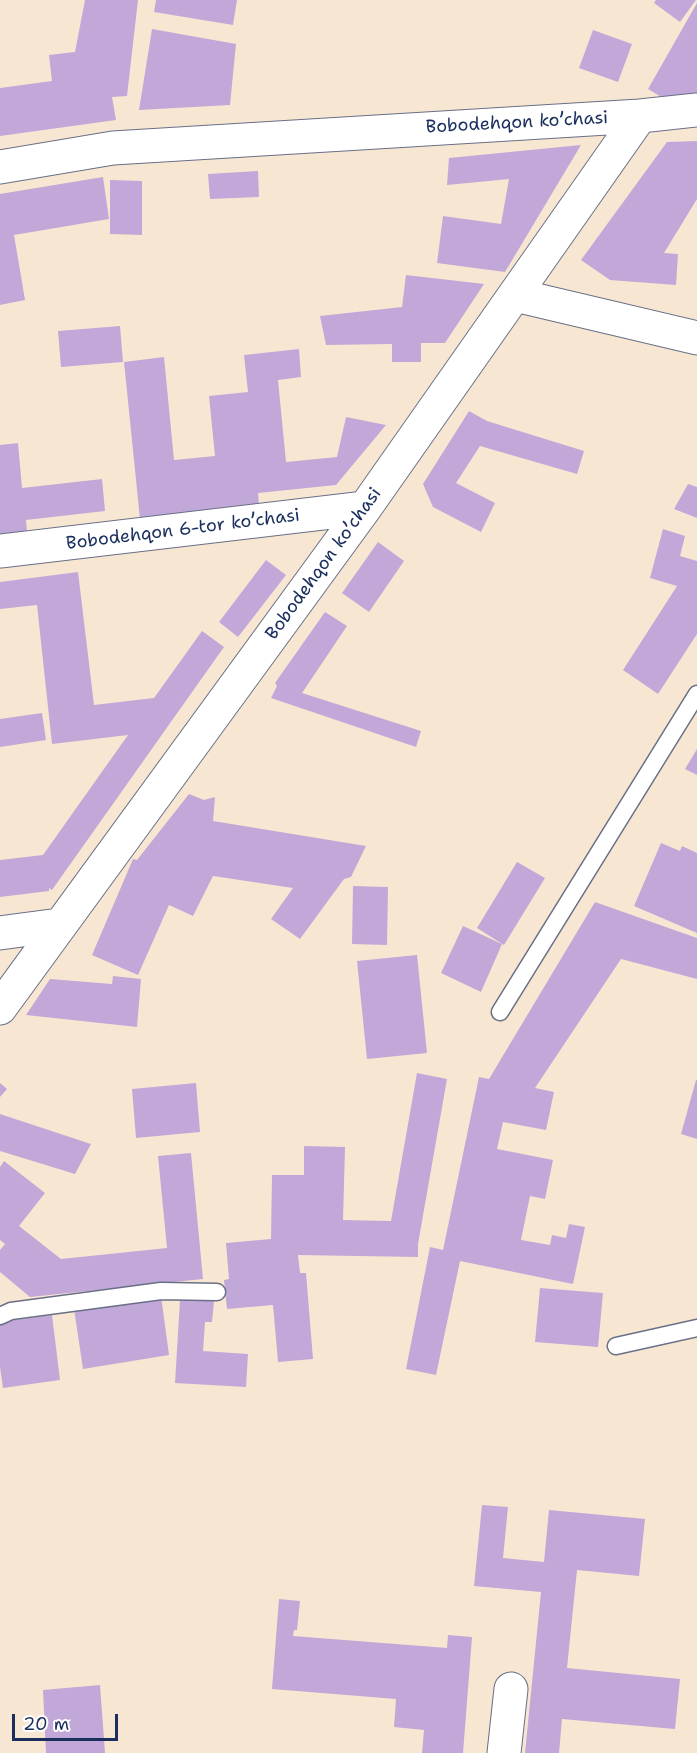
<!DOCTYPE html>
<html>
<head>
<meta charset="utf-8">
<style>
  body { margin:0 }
  #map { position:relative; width:697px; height:1753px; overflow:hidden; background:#f7e7d2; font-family:"Shantell Sans",sans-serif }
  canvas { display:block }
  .scale { position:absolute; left:12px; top:1714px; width:106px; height:27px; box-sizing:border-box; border:3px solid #1b2f5e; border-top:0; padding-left:8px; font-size:18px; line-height:21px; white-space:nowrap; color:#1b2f5e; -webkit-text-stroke:4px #fff; paint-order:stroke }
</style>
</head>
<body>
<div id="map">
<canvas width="697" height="1753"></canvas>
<div class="scale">20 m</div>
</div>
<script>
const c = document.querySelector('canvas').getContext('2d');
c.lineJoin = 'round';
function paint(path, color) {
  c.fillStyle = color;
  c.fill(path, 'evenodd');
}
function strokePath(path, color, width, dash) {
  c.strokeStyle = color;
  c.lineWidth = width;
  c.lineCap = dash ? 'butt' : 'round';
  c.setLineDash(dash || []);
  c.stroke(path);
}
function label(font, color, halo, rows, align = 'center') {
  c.font = font + ' "Shantell Sans",sans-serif';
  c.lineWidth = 6;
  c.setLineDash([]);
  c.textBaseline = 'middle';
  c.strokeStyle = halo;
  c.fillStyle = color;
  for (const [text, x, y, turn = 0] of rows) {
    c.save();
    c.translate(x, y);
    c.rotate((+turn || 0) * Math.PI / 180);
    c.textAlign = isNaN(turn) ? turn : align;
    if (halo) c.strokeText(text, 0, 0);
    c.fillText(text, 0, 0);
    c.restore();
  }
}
const building = new Path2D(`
  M 85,0 L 138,0 L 127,96 L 112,97 L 116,120 L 0,136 L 0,88 L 52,81 L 49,55 L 75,52 Z
  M 156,0 L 237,0 L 233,25 L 154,12 Z
  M 656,0 L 696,0 L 680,22 L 654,3 Z
  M 697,3 L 697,95 L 663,98 L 648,89 Z
  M 152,29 L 236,44 L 230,105 L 139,110 Z
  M 593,30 L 632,44 L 618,82 L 579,68 Z
  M 697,141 L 697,199 L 664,253 L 678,254 L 676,285 L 610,280 L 581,260 L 667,142 Z
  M 581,145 L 505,272 L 437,263 L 443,216 L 501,224 L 509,179 L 447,185 L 449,158 Z
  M 258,171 L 259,197 L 210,199 L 208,174 Z
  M 103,177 L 109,219 L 14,235 L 25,300 L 0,305 L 0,194 Z
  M 110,180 L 142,181 L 142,235 L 110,234 Z
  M 406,275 L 484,284 L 445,343 L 421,343 L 421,362 L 392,362 L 392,344 L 326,345 L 320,316 L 402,307 Z
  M 120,326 L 123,362 L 61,367 L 58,331 Z
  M 299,349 L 301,377 L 278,380 L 286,462 L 337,457 L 346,417 L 386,425 L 336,485 L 258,493 L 259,506 L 140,519 L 124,362 L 164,357 L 174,460 L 215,456 L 209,396 L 248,392 L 244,355 Z
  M 469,411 L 487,421 L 584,451 L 577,474 L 480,446 L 456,483 L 495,503 L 481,532 L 433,507 L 423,484 Z
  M 18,443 L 22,488 L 102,479 L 105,511 L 26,520 L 27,531 L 0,534 L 0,445 Z
  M 688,484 L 697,487 L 697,518 L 674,509 Z
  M 663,529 L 685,536 L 680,556 L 697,561 L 697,634 L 658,694 L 623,670 L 677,586 L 650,578 Z
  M 378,542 L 404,561 L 369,612 L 342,593 Z
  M 266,560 L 286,575 L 238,637 L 219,622 Z
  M 78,572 L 94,705 L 154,698 L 202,631 L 224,647 L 52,890 L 49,888 L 49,891 L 0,897 L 0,860 L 43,855 L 128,735 L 52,744 L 37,605 L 0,609 L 0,582 Z
  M 325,612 L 347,626 L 302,693 L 421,731 L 416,747 L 271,698 L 277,686 L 275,683 Z
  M 42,713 L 46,740 L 0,747 L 0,719 Z
  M 697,749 L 697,775 L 685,769 Z
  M 189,794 L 204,800 L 215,797 L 213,821 L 366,846 L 351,877 L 344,879 L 300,939 L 271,919 L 293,888 L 213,876 L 193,916 L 169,905 L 138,975 L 92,955 L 133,859 L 137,860 Z
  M 661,843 L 680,851 L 682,846 L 697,853 L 697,933 L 634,906 Z
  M 517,862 L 545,878 L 504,945 L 477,928 Z
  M 353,886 L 388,887 L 387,945 L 352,944 Z
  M 595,902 L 697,938 L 697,979 L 621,959 L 535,1088 L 554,1092 L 546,1130 L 503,1122 L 497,1149 L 553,1160 L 545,1199 L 530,1196 L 521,1240 L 550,1245 L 552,1235 L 566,1238 L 569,1224 L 585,1227 L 573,1284 L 460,1261 L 436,1375 L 406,1369 L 430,1247 L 443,1250 L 479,1077 L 489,1079 Z
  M 463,926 L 502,944 L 481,992 L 441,973 Z
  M 417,955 L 427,1053 L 367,1059 L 357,961 Z
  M 113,976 L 141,979 L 137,1027 L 26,1015 L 50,979 L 112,984 Z
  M 417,1073 L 447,1079 L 418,1244 L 418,1257 L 298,1255 L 300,1273 L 306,1273 L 313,1359 L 278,1362 L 273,1305 L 227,1309 L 224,1280 L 229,1279 L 226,1243 L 271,1239 L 272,1175 L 304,1175 L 304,1146 L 345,1147 L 343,1220 L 391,1221 Z
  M 696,1080 L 697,1080 L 697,1139 L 681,1134 Z
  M 0,1083 L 7,1089 L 0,1097 Z
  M 196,1083 L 200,1132 L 136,1138 L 132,1089 Z
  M 0,1114 L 91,1144 L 75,1174 L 0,1151 Z
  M 191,1153 L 203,1279 L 30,1297 L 0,1272 L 0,1250 L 5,1244 L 0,1240 L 0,1167 L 4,1161 L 45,1193 L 19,1226 L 61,1259 L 167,1248 L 158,1156 Z
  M 540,1288 L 603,1293 L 598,1347 L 535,1342 Z
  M 161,1296 L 169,1355 L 83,1369 L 74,1309 Z
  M 180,1300 L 214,1301 L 212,1322 L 205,1322 L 203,1351 L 248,1354 L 246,1387 L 175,1383 Z
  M 52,1315 L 60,1380 L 3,1388 L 0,1367 L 0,1322 Z
  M 482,1505 L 508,1507 L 503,1558 L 544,1562 L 549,1510 L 645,1519 L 639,1576 L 577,1570 L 567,1668 L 680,1679 L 675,1729 L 562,1719 L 559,1753 L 525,1753 L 541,1592 L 474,1586 Z
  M 279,1599 L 300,1601 L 297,1630 L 294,1630 L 293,1636 L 447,1648 L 448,1635 L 472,1637 L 463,1753 L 422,1753 L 424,1730 L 394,1727 L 396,1699 L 272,1689 Z
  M 100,1685 L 105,1753 L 46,1753 L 43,1690 Z`);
const service = new Path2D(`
  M 500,1012 L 697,694
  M 0,1316 L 11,1311 L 161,1291 L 217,1292
  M 616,1346 L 697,1328`);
const minor = new Path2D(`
  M 0,167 L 113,148 L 640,116 L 697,110
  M 515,295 L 697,338
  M 0,551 L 365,508
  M 0,933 L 59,925
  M 0,1008 L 365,508 L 640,116
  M 504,1753 L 511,1689`);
const streetNames = [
  ["Bobodehqon koʼchasi",517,123,-3],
  ["Bobodehqon 6-tor koʼchasi",183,530,-7],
  ["Bobodehqon koʼchasi",324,564,-54]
];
paint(building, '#c2a8d8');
strokePath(service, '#686f87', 19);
strokePath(minor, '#686f87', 35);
strokePath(service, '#fff', 16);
strokePath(minor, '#fff', 33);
label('18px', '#1b2f5e', '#fff', streetNames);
</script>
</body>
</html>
